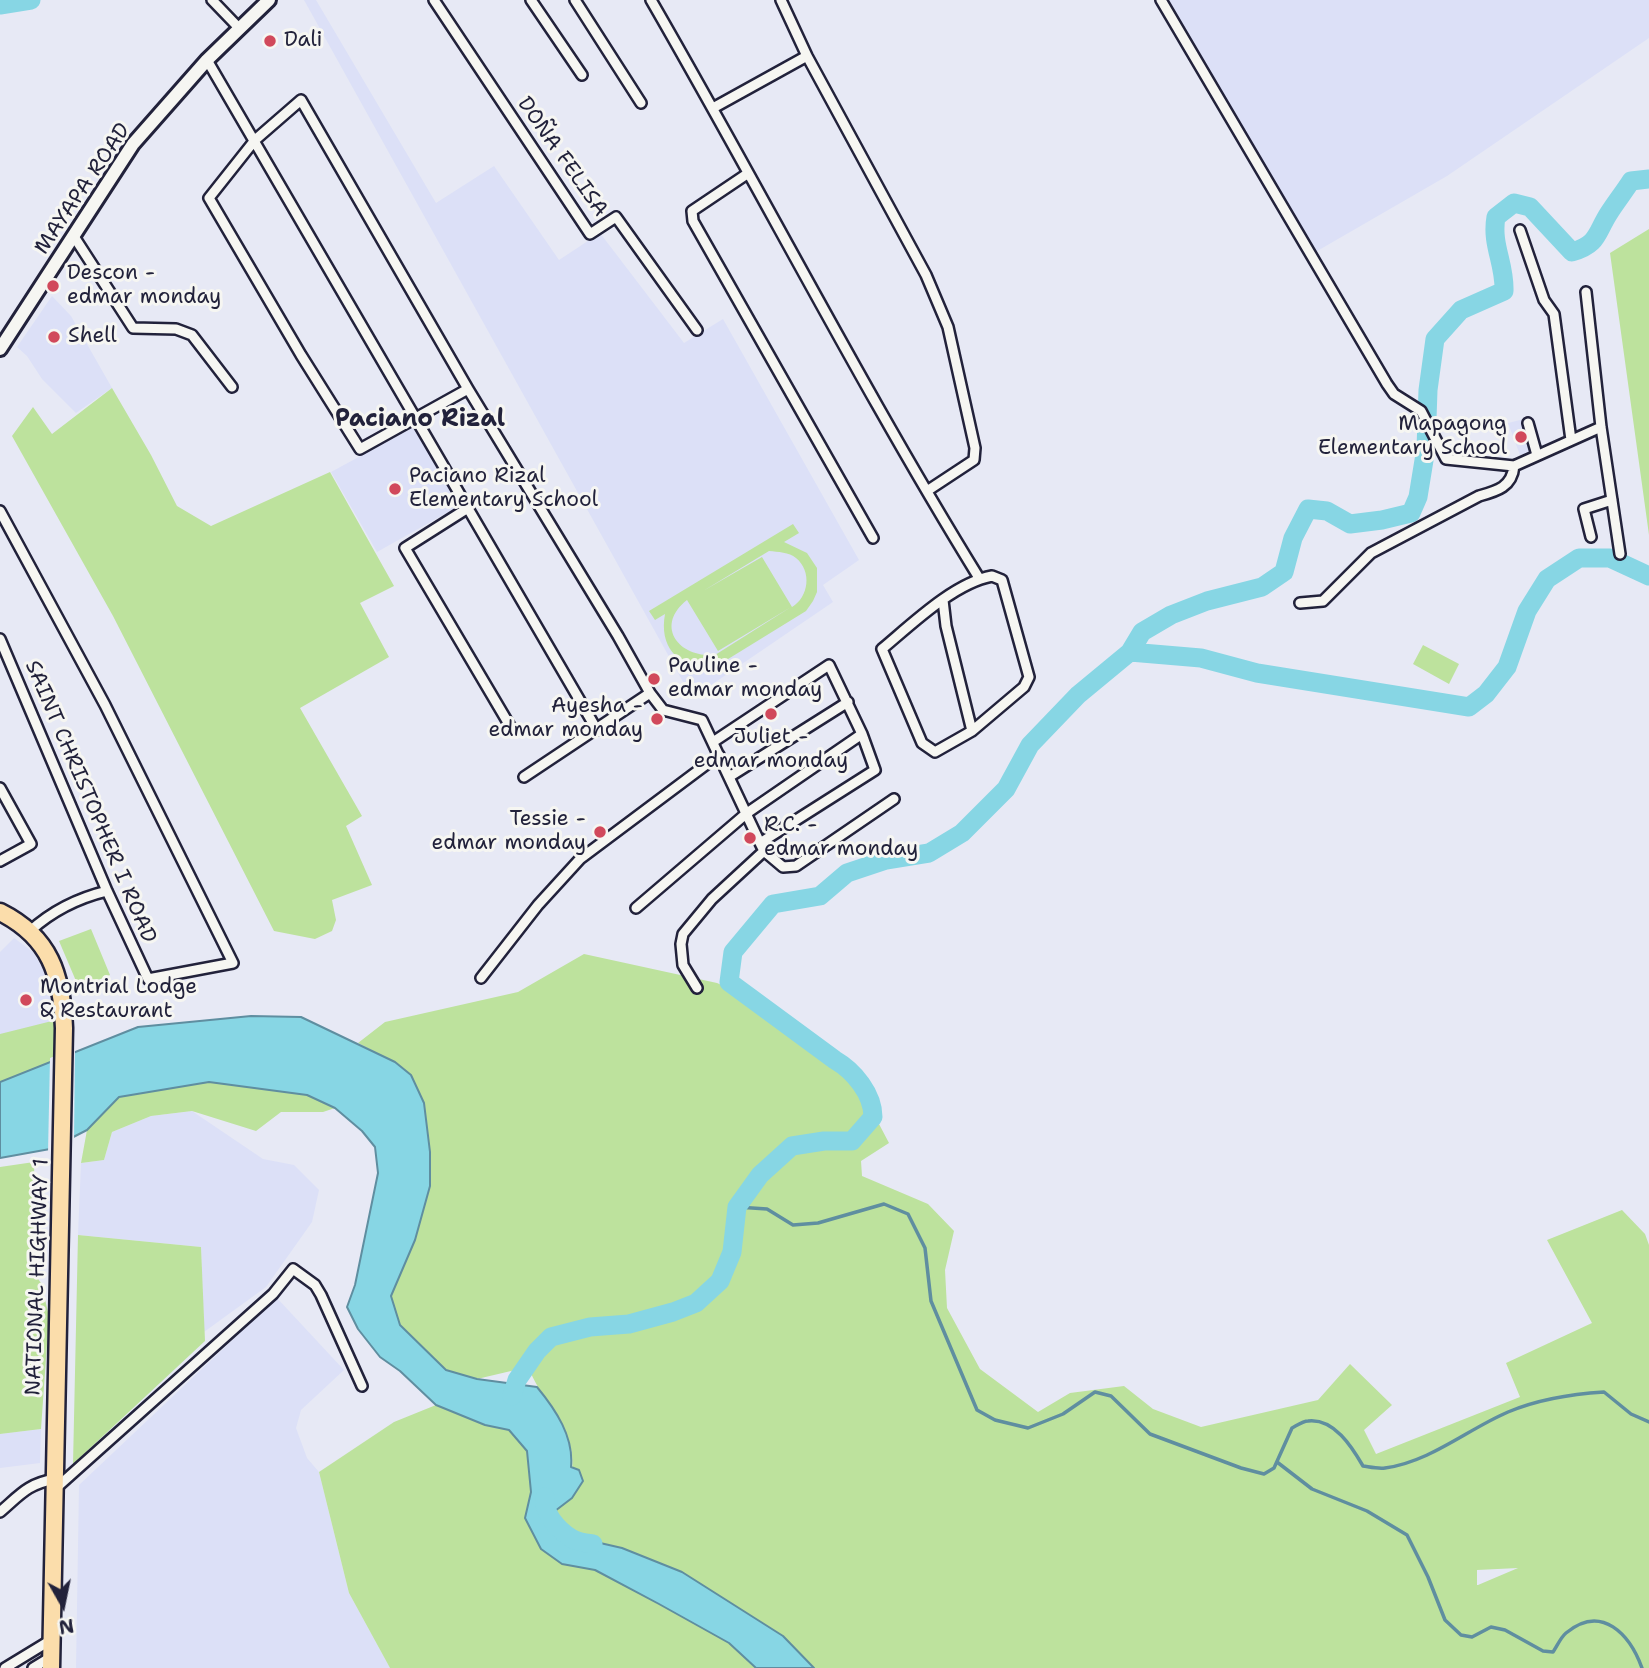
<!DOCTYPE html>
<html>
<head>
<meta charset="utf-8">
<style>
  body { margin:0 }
  #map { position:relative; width:1649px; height:1668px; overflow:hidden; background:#e7e9f5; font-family:"Shantell Sans",sans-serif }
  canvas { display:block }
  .north { position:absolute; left:28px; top:1570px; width:70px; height:70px; -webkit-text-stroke:5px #f6f6f2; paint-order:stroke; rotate:171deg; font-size:19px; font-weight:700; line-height:28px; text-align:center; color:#22223b }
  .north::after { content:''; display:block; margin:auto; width:24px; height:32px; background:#22223b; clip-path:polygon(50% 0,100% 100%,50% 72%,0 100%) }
</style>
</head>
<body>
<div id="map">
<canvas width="1649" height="1668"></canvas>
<div class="north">N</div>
</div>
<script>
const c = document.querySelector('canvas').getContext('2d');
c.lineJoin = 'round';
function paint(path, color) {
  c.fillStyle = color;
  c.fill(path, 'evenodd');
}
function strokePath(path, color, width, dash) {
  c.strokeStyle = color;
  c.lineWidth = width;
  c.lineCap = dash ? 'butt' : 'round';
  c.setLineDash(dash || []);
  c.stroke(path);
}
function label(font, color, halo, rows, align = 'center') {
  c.font = font + ' "Shantell Sans",sans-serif';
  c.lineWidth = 6;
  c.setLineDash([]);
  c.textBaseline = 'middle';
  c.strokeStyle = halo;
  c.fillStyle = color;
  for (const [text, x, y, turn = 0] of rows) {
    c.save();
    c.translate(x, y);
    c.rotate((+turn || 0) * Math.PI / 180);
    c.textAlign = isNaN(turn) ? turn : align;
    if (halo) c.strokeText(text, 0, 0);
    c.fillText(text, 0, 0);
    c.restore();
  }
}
const built = new Path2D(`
  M 304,0 L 316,0 L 436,203 L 494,166 L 559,260 L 600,233 L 684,343 L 723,319 L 859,560 L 823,585 L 833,602 L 692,698 Z
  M 1157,0 L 1649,0 L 1649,38 L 1447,176 L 1312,254 Z
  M 52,296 L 71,316 L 112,388 L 76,413 L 42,379 L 27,356 L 17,347 Z
  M 1524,419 L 1534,452 L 1520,455 L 1508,423 Z
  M 414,427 L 459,506 L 377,552 L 331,472 Z
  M 14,938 L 33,952 L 49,979 L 57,1027 L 0,1051 L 0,952 Z
  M 192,1111 L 263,1159 L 294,1165 L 319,1190 L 312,1222 L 266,1287 L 204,1332 L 201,1247 L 78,1235 L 81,1163 L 104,1160 L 112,1132 L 151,1116 Z
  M 277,1298 L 344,1370 L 301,1410 L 296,1428 L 307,1458 L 319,1472 L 349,1593 L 390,1668 L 76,1668 L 79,1485 Z
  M 41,1429 L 40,1463 L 0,1468 L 0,1434 Z`);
const green = new Path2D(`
  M 1649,229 L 1649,535 L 1610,253 Z
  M 112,388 L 151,455 L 177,506 L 211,526 L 330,472 L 394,586 L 360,603 L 389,657 L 300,708 L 362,816 L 346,826 L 372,885 L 332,900 L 336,920 L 332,931 L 315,939 L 274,931 L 113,616 L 12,436 L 33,407 L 52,434 Z
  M 793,524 L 799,533 L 784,542 L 807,553 L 817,568 L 817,592 L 813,601 L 806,611 L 720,664 C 684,672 658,652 665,614 L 655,620 L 649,611 ZM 769,551 C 778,552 789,552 796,558 C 812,571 809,597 792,607 L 762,557 L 703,591 ZM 687,600 L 718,651 L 791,607 L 715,655 C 679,658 654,626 687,600 Z
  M 1423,645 L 1459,664 L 1449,684 L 1413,664 Z
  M 91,929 L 110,975 L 79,988 L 59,941 Z
  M 584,954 L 717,983 L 755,1000 L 850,1069 L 889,1143 L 861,1161 L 862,1176 L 928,1204 L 954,1231 L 945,1270 L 947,1308 L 980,1369 L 1038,1412 L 1070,1393 L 1124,1386 L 1153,1409 L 1201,1427 L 1318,1400 L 1350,1364 L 1392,1405 L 1364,1430 L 1376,1454 L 1520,1397 L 1506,1363 L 1592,1323 L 1547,1240 L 1622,1210 L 1645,1234 L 1649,1245 L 1649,1668 L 814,1668 L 783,1636 L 682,1572 L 622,1548 L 561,1534 L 552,1524 L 555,1511 L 572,1498 C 571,1486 574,1459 571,1449 C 562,1419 540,1396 528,1367 L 477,1379 L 446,1370 L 400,1325 L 391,1296 L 415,1240 L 430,1152 L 424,1103 L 411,1075 L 395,1062 L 358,1043 L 385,1022 L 518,992 ZM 1518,1568 L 1478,1585 L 1477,1585 L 1477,1570 Z
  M 56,1020 L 55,1060 L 0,1082 L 0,1034 Z
  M 209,1082 L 307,1095 L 335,1108 L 323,1112 L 281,1112 L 256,1131 L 192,1111 L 151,1116 L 112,1132 L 104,1160 L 81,1163 L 87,1130 L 119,1097 Z
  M 34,1162 L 35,1208 L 31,1269 L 41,1283 L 49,1316 L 41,1429 L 0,1434 L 0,1167 Z
  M 78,1235 L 201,1247 L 205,1341 L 73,1464 Z
  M 436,1405 L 485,1425 L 509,1430 L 527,1451 L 531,1492 L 525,1518 L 562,1564 L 595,1570 L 659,1604 L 729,1643 L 756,1668 L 390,1668 L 349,1593 L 319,1472 L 394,1422 Z`);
const water = new Path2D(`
  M 251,1016 L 301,1017 L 395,1062 L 411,1075 L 424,1103 L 430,1152 L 430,1186 L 415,1240 L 391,1296 L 400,1325 L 446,1370 L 477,1379 L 537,1387 C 556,1410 574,1437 571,1467 L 579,1470 L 583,1481 L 572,1498 L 555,1511 L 552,1524 L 561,1534 L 622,1548 L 682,1572 L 783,1636 L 814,1668 L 756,1668 L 729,1643 L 659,1604 L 595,1570 L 562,1564 L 541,1549 L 525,1518 L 531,1492 L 527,1451 L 509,1430 L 485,1425 L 436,1405 L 400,1371 L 380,1357 L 358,1329 L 347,1307 L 355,1285 L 378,1173 L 375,1147 L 362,1131 L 335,1108 L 307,1095 L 209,1082 L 119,1097 L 87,1130 L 50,1149 L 0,1158 L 0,1082 L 138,1027 Z`);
const pier = new Path2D(`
  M 75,1048 L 74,1140 L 48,1153 L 50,1058 Z`);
const stream = new Path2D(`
  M 737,1207 L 767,1209 L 793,1225 L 818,1223 L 884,1204 L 908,1214 L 925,1248 L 931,1301 L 977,1410 L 995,1420 L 1028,1428 L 1063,1414 L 1095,1392 L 1111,1396 L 1150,1434 L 1241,1468 L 1264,1474 L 1274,1468 L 1292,1428 C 1296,1426 1303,1421 1308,1421 C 1334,1418 1352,1447 1363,1466 C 1370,1467 1378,1469 1385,1468 C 1430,1462 1468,1429 1508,1412 C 1539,1399 1571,1394 1604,1392 L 1631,1414 L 1649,1422
  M 1277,1462 L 1312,1489 L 1367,1511 L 1407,1535 L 1428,1577 L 1445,1620 L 1461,1635 L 1472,1637 L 1491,1627 L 1505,1630 L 1543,1651 L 1553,1652 C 1557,1646 1561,1637 1566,1633 C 1602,1603 1630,1635 1642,1668`);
const river = new Path2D(`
  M 0,5 L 31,0
  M 1130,652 L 1201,658 L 1257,673 L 1469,707 L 1486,694 L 1507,667 L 1527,611 L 1547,579 L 1579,558 L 1610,558 L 1649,576
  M 512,1396 L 517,1380 L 537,1351 L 551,1337 L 590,1327 L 629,1324 L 673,1312 L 696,1303 L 720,1281 L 732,1252 L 737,1207 L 760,1175 L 792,1146 L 824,1141 L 852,1141 L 873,1117 C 873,1094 854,1071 835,1060 L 729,982 L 733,952 L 773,904 L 820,896 L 847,873 L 886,860 L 929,853 L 962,833 L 1006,789 L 1030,745 L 1078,695 L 1130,652 L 1142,632 L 1171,615 L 1207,601 L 1262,587 L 1284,572 L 1293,538 L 1308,509 L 1327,511 L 1350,524 L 1382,520 L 1411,513 L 1418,497 L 1426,448 L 1428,390 L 1435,339 L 1461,310 L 1504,291 C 1505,263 1491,245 1496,217 L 1514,203 L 1530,207 L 1572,252 C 1599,244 1596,233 1609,213 C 1616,202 1624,192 1631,181 L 1649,179
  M 545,1497 C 543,1513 557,1529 571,1538 C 577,1542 586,1543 593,1544`);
const minor = new Path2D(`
  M 212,0 L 239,28
  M 434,0 L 590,234 L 616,217 L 697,330
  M 531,0 L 582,75
  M 575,0 L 641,103
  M 651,0 C 762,192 863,390 979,578
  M 781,0 L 807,56 L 926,275 L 948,327 L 975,448 L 974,460 L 927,491
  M 1161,0 L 1387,384 L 1394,394 L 1421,411 L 1446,459 L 1514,466 L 1601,427
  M 207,60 L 597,730
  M 713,108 L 807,56
  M 747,174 L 692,211 L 693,221 L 873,538
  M 1520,230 L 1544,300 L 1554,314 L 1571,440
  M 73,235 L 133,328 L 176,329 L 192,335 L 232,387
  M 1586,292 L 1601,427 L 1620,554
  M 468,389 L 360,449 L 301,355 L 209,198 L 255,140 L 301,100 L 468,389 L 618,636 L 650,693 L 663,710 L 702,720 L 760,843 L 764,851 L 783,867 L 796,866 L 894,799
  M 1528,423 L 1537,455
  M 468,508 L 405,548 L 513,731
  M 0,511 L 105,705 L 233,963 L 148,979 L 107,891 L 0,639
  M 1591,537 L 1584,509 L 1612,500
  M 992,576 L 1002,580 L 1029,677 L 1024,687 L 972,731 L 935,752 L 922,743 L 882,649 C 912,624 954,583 992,576 Z
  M 943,600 L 946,626 L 972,731
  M 1300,603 L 1323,601 L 1371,553 L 1479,496 C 1497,491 1512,487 1514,466
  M 713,742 L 829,665 L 862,734 L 875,770 L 760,843
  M 524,777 L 650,693
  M 729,777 L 848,702
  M 0,788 L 31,844 L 0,861
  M 636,908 L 747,813 L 862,734
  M 30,931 C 52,911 78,898 107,891
  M 481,978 L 538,905 L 580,859 L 719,755
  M 697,988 L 683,965 L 681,944 L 683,934 L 712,899 L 764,851
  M 55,1489 L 273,1294 L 293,1269 L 315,1285 L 321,1295 L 362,1386
  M 0,1512 C 20,1495 27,1484 55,1479
  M 5,1668 L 51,1640
  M 33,1668 L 51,1657`);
const secondary = new Path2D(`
  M 0,349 L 133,144 L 207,60 L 269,0`);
const trunk = new Path2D(`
  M 0,912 C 50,937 62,975 64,1028 L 51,1668`);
const markers = [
  [270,41,7,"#d1495b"],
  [53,286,7,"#d1495b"],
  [54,337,7,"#d1495b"],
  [1521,437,7,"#d1495b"],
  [395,489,7,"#d1495b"],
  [654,679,7,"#d1495b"],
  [771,714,7,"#d1495b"],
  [657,719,7,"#d1495b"],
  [600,832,7,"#d1495b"],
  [750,838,7,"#d1495b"],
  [26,1000,7,"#d1495b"]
];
const poiNames = [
  ["Dali",284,41],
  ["Descon -",67,274],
  ["edmar monday",67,298],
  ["Shell",68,337],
  ["Mapagong",1507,425,"right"],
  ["Elementary School",1507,449,"right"],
  ["Paciano Rizal",409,477],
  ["Elementary School",409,501],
  ["Pauline -",668,667],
  ["edmar monday",668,691],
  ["Ayesha -",643,707,"right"],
  ["edmar monday",643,731,"right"],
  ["Juliet -",771,738,"center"],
  ["edmar monday",771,762,"center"],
  ["Tessie -",586,820,"right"],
  ["edmar monday",586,844,"right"],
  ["R.C. -",764,826],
  ["edmar monday",764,850],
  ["Montrial Lodge",40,988],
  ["& Restaurant",40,1012]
];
const streetNames = [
  ["DOÑA FELISA",562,157,55],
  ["MAYAPA ROAD",83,189,-56],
  ["SAINT CHRISTOPHER I ROAD",90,802,67],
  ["NATIONAL HIGHWAY 1",38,1277,-88]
];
const quarterNames = [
  ["Paciano Rizal",420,420]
];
paint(built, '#dce0f7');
paint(green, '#bde29d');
paint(water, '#87d6e4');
strokePath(water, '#5f8ea0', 2);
paint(pier, '#e7e9f5');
strokePath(stream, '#5f8ea0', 3.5);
strokePath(river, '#87d6e4', 19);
strokePath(minor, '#22223b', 14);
strokePath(secondary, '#22223b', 18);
strokePath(trunk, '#22223b', 21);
strokePath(minor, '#f6f6f2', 9);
strokePath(secondary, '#f6f6f2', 12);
strokePath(trunk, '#fbddab', 16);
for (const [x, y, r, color] of markers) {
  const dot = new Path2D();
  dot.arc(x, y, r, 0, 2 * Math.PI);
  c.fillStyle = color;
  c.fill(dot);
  strokePath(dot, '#f6f6f2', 2.5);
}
label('21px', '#22223b', '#f6f6f2', poiNames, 'left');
label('21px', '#22223b', '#f6f6f2', streetNames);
label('bold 24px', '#22223b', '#f6f6f2', quarterNames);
</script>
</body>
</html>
